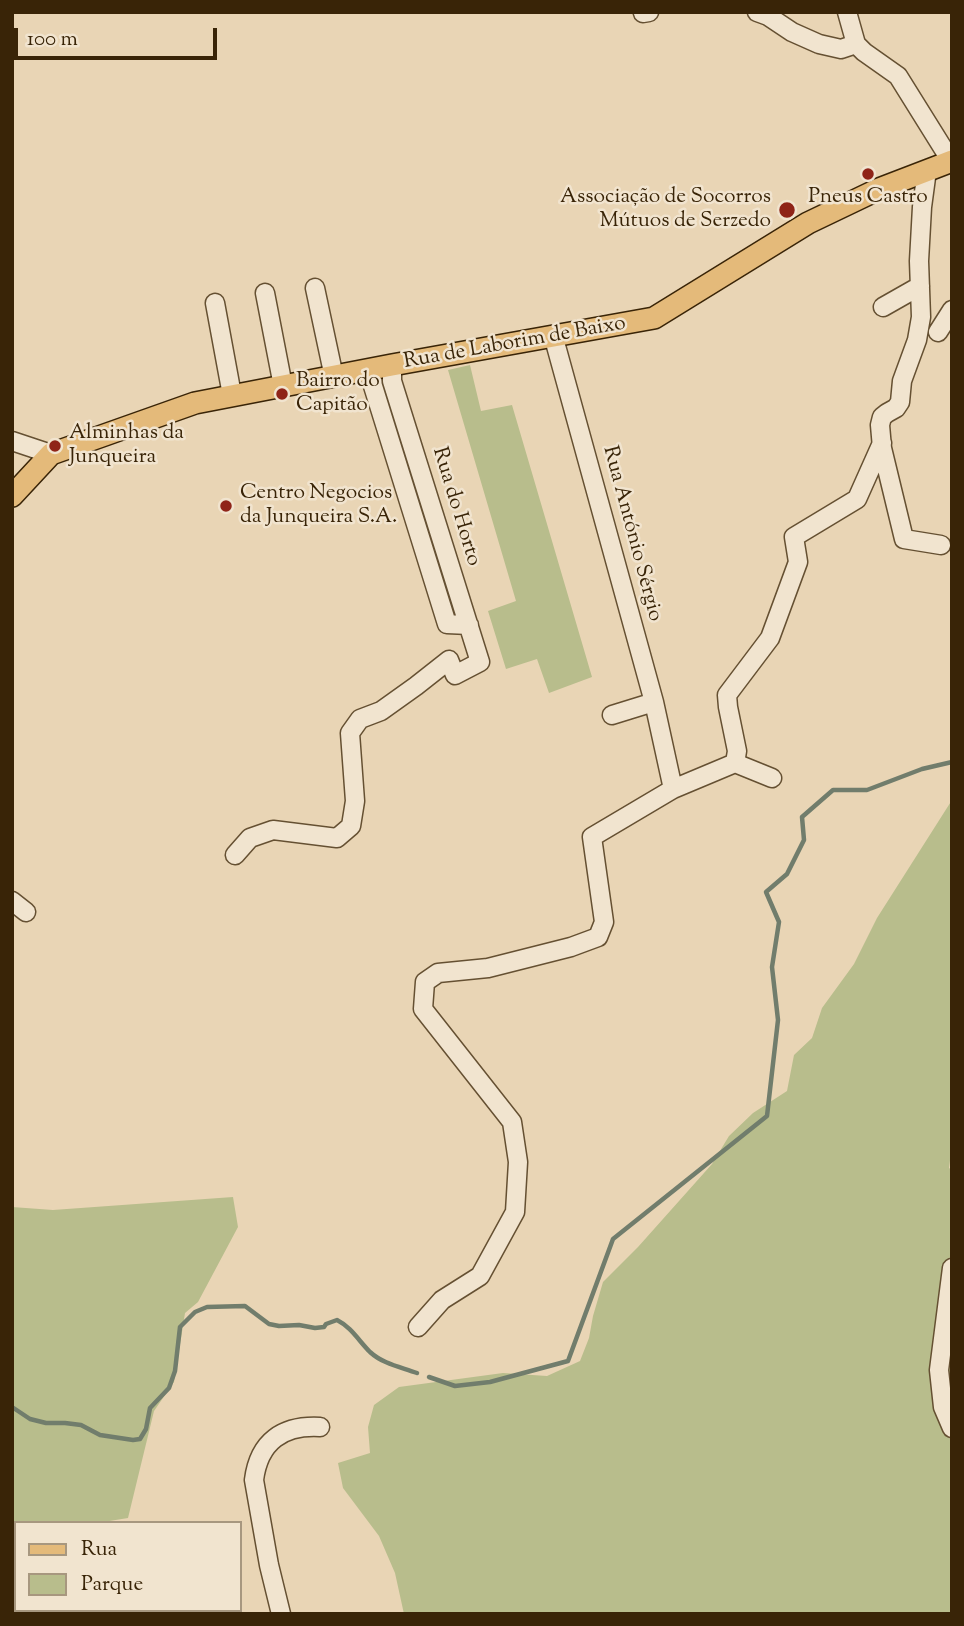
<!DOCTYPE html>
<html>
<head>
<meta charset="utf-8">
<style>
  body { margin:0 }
  #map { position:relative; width:964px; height:1626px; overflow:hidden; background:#e9d5b5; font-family:"Sorts Mill Goudy",serif }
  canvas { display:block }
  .frame { position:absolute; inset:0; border:14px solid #392407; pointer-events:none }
  .legend { position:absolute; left:14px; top:1521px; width:228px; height:91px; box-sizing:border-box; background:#f1e4cf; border:2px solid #a7977f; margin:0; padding:9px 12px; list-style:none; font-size:21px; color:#392407 }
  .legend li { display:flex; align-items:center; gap:14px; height:35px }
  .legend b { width:35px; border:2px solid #a7977f }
  .scale { position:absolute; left:14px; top:28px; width:203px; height:32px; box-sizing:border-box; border:4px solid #392407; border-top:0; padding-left:9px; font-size:21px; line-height:24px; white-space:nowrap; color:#392407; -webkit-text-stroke:5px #f1e4cf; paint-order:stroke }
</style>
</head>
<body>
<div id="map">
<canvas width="964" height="1626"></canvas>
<div class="frame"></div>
<ul class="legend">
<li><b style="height:9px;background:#e4ba7a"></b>Rua</li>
<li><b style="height:19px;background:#b8bd8c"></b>Parque</li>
</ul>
<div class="scale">100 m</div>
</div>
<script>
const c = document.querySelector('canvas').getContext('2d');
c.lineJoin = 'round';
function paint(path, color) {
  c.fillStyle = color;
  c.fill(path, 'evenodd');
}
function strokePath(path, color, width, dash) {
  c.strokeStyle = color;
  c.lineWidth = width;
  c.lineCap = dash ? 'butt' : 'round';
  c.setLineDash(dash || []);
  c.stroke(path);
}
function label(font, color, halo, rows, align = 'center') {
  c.font = font + ' "Sorts Mill Goudy",serif';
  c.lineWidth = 5;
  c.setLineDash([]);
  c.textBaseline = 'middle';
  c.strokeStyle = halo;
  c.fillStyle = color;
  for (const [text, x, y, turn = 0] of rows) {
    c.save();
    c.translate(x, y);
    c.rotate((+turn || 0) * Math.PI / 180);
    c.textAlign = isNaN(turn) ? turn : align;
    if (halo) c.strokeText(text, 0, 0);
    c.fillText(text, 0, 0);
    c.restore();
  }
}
const green = new Path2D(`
  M 470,365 L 481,411 L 512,405 L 592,677 L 549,693 L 537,659 L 506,669 L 488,611 L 516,601 L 448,370 Z
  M 952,800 L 952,1146 L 949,1168 L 952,1170 L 952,1614 L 404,1614 L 395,1573 L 379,1536 L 343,1488 L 338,1463 L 370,1453 L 368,1427 L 374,1405 L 399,1387 L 503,1373 L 547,1376 L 580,1361 L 589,1338 L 593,1316 L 603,1282 L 638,1247 L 712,1164 L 729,1136 L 753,1113 L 787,1091 L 794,1055 L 812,1038 L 822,1008 L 854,964 L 877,918 Z
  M 233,1197 L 238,1227 L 198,1302 L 185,1313 L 174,1382 L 154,1411 L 128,1518 L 97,1523 L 16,1523 L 16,1544 L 12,1538 L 12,1207 L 53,1210 Z`);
const stream = new Path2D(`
  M 429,1377 L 455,1386 L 490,1382 L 568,1361 L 613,1239 L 767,1116 L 778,1020 L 772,967 L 779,922 L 766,892 L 787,874 L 804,840 L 802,817 L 833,790 L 867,790 L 922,769 L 952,762
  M 12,1407 L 30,1419 L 46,1423 L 65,1423 L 81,1425 L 100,1435 L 133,1440 L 140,1439 L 146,1429 L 150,1408 L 169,1388 L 175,1371 L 180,1327 L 195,1312 L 207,1307 L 245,1306 L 269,1324 L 279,1326 L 299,1325 L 315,1328 L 324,1327 L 326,1324 L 337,1320 C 351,1327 359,1341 370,1352 C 383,1364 401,1367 417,1373`);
const minor = new Path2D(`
  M 757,12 L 768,16 L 792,32 L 819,44 L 841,49 L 856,44
  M 847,12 L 856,44 L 864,52 L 898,76 L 951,161
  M 643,13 L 649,12
  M 927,170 L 922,207 L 919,261 L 921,317 L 917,340 L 902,381 L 900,402 L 896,408 L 887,413 L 882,417 L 880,425 L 882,448 L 904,539 L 941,545
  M 315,288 L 334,377
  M 265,293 L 283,386
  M 215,303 L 232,395
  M 883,307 L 920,286
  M 938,332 L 952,310
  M 553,335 L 654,702 L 612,715
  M 368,370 L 447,624 L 469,625
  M 12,441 L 51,454
  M 735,763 L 737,751 L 728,707 L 727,695 L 770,638 L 798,562 L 794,537 L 857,499 L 882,443
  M 673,789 L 735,763 L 772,778
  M 235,855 L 250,838 L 273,830 L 337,838 L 351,826 L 355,801 L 350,733 L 360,719 L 381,711 L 416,686 L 449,660 L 455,675 L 480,662 L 392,381 L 392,365
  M 12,901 L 26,912
  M 952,1268 L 939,1370 L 943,1407 L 952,1428
  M 418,1327 L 442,1300 L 480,1276 L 515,1212 L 518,1162 L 512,1122 L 423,1009 L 425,982 L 438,973 L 488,968 L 571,947 L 598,937 L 604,922 L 592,837 L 673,789 L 654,702
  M 12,1548 L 16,1555
  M 39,1610 L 40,1614
  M 281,1614 L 269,1565 L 254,1480 C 259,1441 283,1425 320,1427`);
const major = new Path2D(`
  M 12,496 L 51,454 L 195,403 L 392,365 L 654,318 L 808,223 L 879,189 L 952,161`);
const markers = [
  [868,174,7,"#8f2418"],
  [787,210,9,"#8f2418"],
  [282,394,7,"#8f2418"],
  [55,446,7,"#8f2418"],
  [226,506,7,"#8f2418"]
];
const poiNames = [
  ["Associação de Socorros",771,198,"right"],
  ["Mútuos de Serzedo",771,222,"right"],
  ["Pneus Castro",868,198,"center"],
  ["Bairro do",296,382],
  ["Capitão",296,406],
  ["Alminhas da",69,434],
  ["Junqueira",69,458],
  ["Centro Negocios",240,494],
  ["da Junqueira S.A.",240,518]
];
const streetNames = [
  ["Rua de Laborim de Baixo",515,344,-10],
  ["Rua do Horto",455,507,73],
  ["Rua António Sérgio",631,534,75]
];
paint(green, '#b8bd8c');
strokePath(stream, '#717d6c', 4.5);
strokePath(minor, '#655032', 21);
strokePath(major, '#392407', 24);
strokePath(minor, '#f1e4cf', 18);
strokePath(major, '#e4ba7a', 21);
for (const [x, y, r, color] of markers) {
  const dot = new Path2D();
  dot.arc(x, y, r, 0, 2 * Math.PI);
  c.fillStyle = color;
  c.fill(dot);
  strokePath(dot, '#f1e4cf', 2.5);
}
label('21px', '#392407', '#f1e4cf', poiNames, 'left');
label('21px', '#392407', '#f1e4cf', streetNames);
</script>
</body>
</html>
